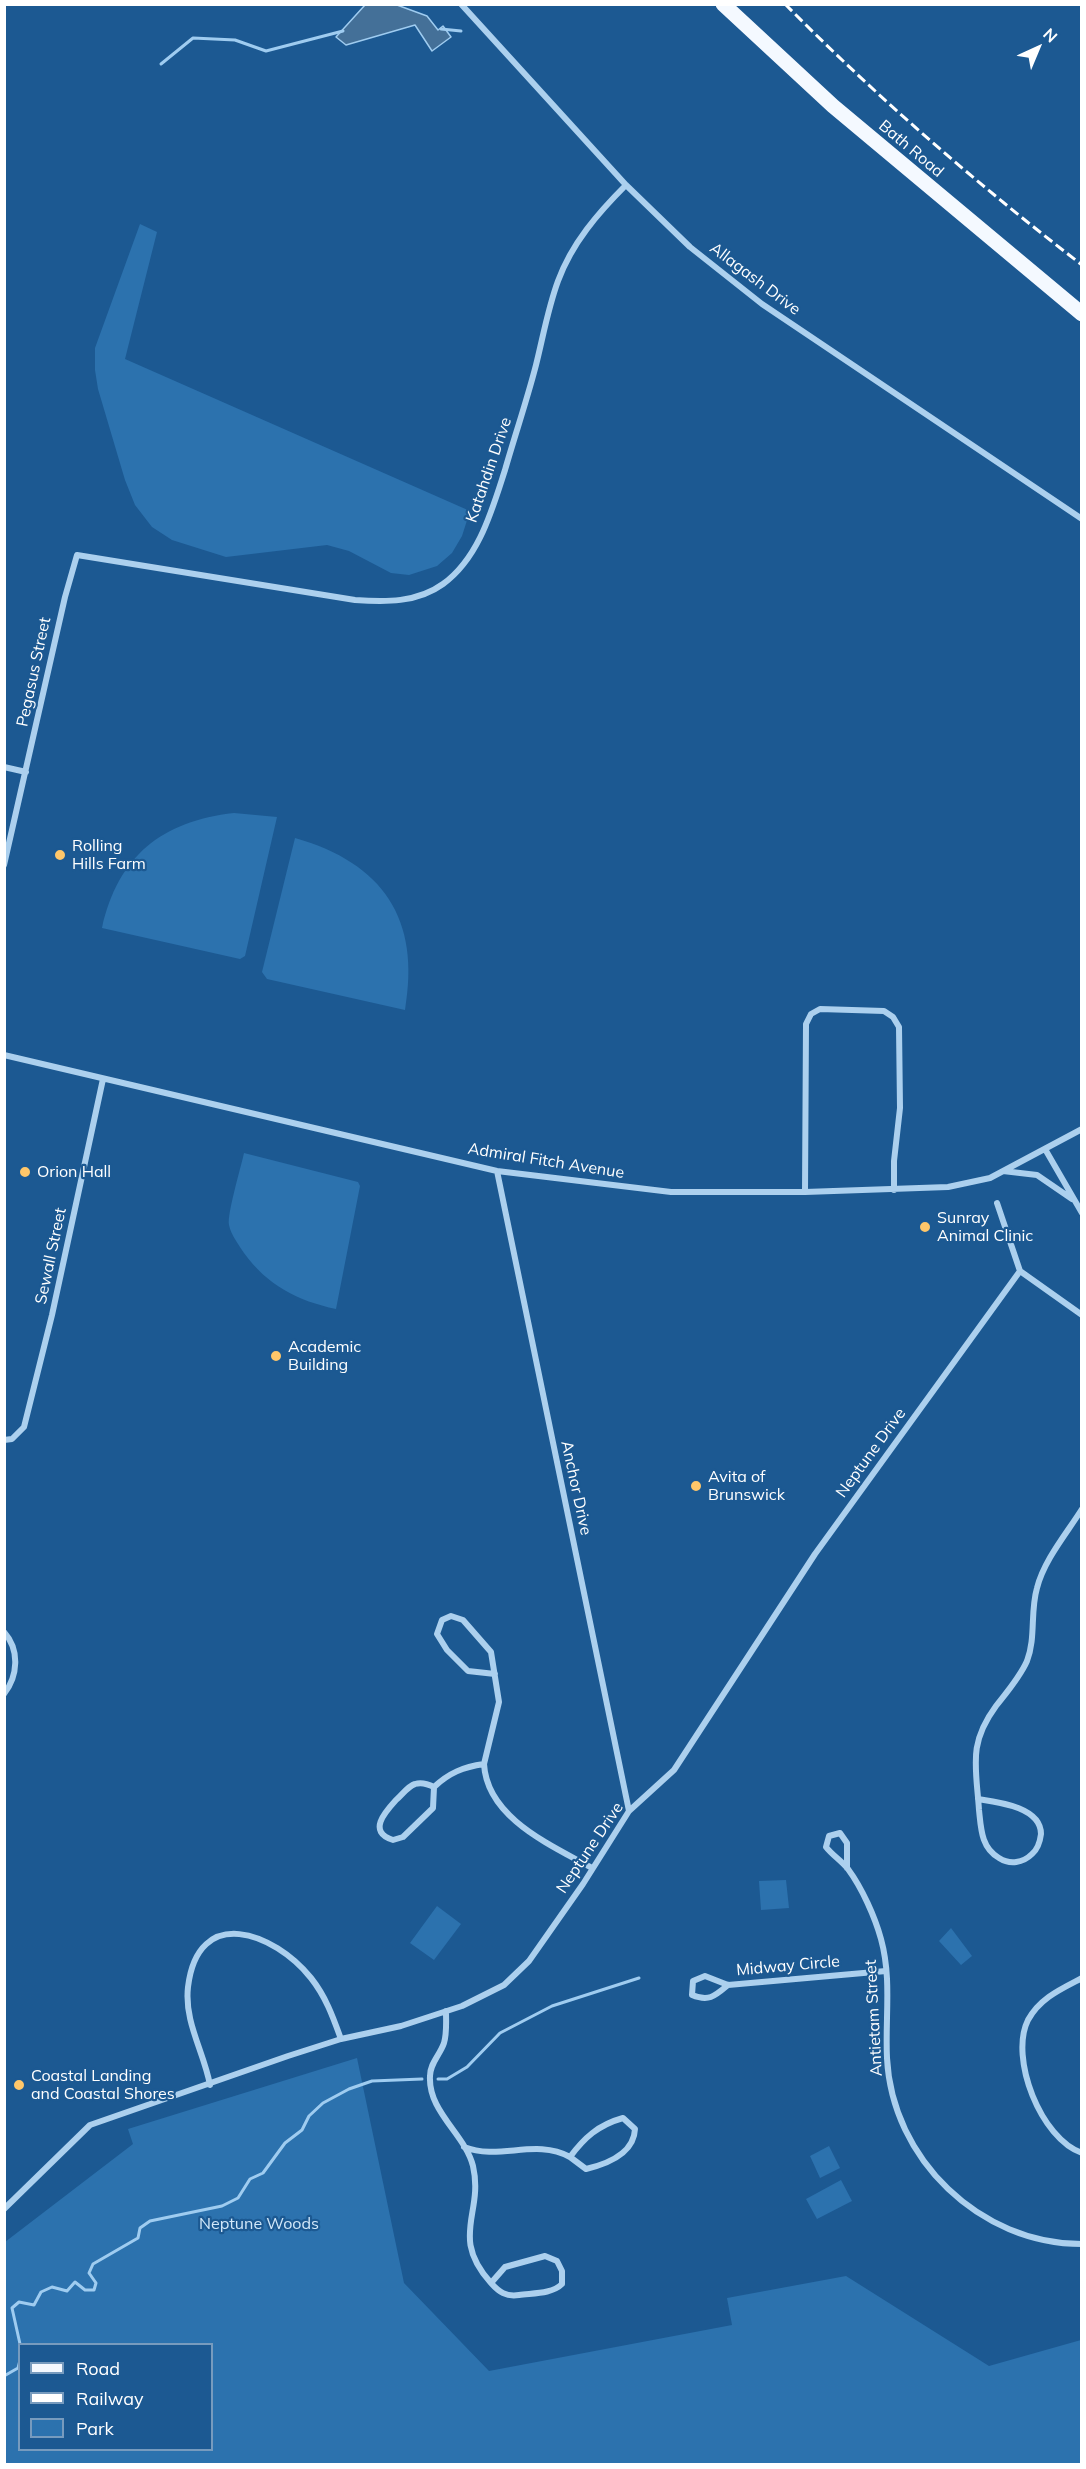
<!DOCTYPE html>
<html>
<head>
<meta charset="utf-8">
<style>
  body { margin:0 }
  #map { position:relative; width:1086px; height:2469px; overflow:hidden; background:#1c5992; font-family:Mulish,sans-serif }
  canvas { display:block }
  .frame { position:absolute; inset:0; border:6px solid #fff; pointer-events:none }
  .legend { position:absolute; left:18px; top:2343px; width:195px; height:108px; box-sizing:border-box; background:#1c5992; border:2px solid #779bbe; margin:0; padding:8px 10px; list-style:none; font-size:18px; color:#fff }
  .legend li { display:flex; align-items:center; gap:12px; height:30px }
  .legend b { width:30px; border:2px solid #779bbe }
  .north { position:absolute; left:1008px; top:18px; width:60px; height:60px; -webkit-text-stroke:4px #1c5992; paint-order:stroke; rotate:44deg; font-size:16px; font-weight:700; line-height:24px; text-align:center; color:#fff }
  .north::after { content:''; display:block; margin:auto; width:21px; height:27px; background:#fff; clip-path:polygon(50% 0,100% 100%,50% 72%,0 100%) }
</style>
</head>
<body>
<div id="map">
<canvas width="1086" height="2469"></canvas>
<div class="frame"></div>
<ul class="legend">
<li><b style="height:8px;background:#f4f9ff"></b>Road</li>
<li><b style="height:8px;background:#fff"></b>Railway</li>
<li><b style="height:16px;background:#2c72ae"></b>Park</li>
</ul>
<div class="north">N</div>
</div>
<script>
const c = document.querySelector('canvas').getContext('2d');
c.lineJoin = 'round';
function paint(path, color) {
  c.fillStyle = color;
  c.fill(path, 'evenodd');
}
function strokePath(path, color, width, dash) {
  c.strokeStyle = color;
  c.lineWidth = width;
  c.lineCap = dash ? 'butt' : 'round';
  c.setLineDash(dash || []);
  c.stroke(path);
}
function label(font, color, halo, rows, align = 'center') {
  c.font = font + ' Mulish,sans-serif';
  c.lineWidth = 4.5;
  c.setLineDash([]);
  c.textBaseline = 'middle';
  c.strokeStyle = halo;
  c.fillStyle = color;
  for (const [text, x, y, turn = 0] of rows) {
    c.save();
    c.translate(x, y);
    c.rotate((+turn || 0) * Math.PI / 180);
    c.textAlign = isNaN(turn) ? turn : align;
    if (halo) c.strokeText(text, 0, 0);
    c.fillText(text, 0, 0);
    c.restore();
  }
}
const green = new Path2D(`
  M 140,224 L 157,232 L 125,359 L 470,511 L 462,536 L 452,553 L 437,566 L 409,575 L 391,573 L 349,551 L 327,545 L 226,557 L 172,540 L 152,527 L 135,505 L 125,480 L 98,389 L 95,370 L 95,348 Z
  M 234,813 L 277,817 L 245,956 L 240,959 L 102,928 C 118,856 162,821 234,813 Z
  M 295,838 C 383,863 421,919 405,1010 L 267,979 L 262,972 Z
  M 244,1153 L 358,1182 L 360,1186 L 336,1309 C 298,1301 267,1285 244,1253 C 239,1245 231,1235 229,1225 C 227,1214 241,1167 244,1153 Z
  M 786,1880 L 789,1908 L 761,1910 L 759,1881 Z
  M 437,1906 L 461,1924 L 434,1960 L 410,1943 Z
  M 951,1928 L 972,1956 L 961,1965 L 939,1941 Z
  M 357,2058 L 404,2283 L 489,2371 L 732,2325 L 727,2298 L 846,2276 L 989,2366 L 1081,2340 L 1081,2464 L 5,2464 L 5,2242 L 133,2144 L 128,2129 ZM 212,2344 L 212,2450 L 20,2450 L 20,2344 Z
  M 829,2146 L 840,2168 L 820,2178 L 810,2156 Z
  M 841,2180 L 852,2201 L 817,2219 L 806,2199 Z`);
const water = new Path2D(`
  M 397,5 L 427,16 L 438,30 L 443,26 L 451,37 L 432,51 L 415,25 L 346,45 L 336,37 L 365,5 Z`);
const stream = new Path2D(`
  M 441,29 L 461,31
  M 161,64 L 193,38 L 235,40 L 266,51 L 343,31
  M 438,2079 L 447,2079 L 467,2067 L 500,2033 L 552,2006 L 639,1978
  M 20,2344 L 12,2308 L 19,2302 L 34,2305 L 41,2292 L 52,2287 L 67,2291 L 75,2282 L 85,2290 L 94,2290 L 96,2283 L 89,2273 L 93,2264 L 138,2238 L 140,2228 L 150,2221 L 222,2206 L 238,2198 L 250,2179 L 263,2173 L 285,2143 L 302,2130 L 309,2116 L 323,2103 L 349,2089 L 372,2081 L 422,2079
  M 4,2376 L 18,2368 L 20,2360`);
const street = new Path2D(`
  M 461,4 L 626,185 L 690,247 L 762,304 L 1082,519
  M 4,767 L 26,772
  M 4,865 L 65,597 L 77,555 L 355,600 C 385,602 417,603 443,584 C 479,558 492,510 505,470 C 515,435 527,400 536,365 C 543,337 548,308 558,281 C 572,243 598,213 626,185
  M 4,1055 L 497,1171 L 671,1192 L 805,1192 L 948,1187 L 990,1178 L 1082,1129
  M 1045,1149 L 1082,1213
  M 497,1171 L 629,1811
  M 1003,1171 L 1037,1175 L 1072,1199
  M 805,1192 L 806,1024 L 811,1014 L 820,1009 L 884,1011 L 893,1017 L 899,1027 L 900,1108 L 894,1161 L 894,1190
  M 997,1203 L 1020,1271 L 1082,1315
  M 4,1440 L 12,1439 L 24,1427 L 52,1315 L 103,1079
  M 4,1632 C 20,1650 18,1676 4,1694
  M 484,1764 L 499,1702 L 491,1652 L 463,1620 L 451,1616 L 442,1620 L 437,1634 L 447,1650 L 468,1671 L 495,1674
  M 434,1787 C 428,1784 421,1782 415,1784 C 408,1786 402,1795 396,1800 C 385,1812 367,1832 393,1840 L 403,1837 L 433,1808 L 434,1787 C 449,1773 463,1767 484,1764 C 487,1818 551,1845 592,1868
  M 978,1799 C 998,1802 1041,1807 1041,1834 C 1040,1842 1038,1849 1032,1854 C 1023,1863 1010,1865 999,1858 C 981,1848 981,1828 979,1810 C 976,1766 968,1744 996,1706 C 1007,1692 1020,1677 1027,1661 C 1036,1638 1030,1612 1037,1588 C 1044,1560 1067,1533 1082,1509
  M 847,1868 L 847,1843 L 840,1833 L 829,1836 L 826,1847 C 832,1855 842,1861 848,1869 C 862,1888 875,1917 881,1939 C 892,1979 885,2018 887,2058 C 892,2159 980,2244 1082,2244
  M 1082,1978 C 1061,1989 1040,1998 1028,2020 C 1009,2058 1041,2139 1082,2153
  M 728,1985 C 715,1996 709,2002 692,1995 L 693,1981 L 705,1976 L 728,1985 L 886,1971
  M 446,2011 C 446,2022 447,2033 444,2043 C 440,2055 430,2063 430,2076 C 428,2112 465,2134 473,2166 C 484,2214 449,2236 491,2283 C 499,2292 506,2297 519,2295 C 533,2293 552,2294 562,2284 L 562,2271 L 557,2261 L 545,2256 L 505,2267 L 491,2283
  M 210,2085 C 204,2052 184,2022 188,1987 C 198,1904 274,1932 311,1978 C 326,1997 333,2017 341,2039
  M 464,2147 C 500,2161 535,2138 570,2157 C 584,2138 598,2125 623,2118 L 635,2129 C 634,2154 607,2164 586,2169 L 570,2157
  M 4,2209 L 90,2125 L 288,2056 L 341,2039 L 401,2026 L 462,2006 L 504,1985 L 529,1961 L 583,1884 L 629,1811 L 674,1770 L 815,1554 L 1020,1271`);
const primary = new Path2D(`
  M 723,4 L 833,106 L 1082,314`);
const rail = new Path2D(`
  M 785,4 C 878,98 977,184 1082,265`);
const markers = [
  [60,855,6,"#ffc76a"],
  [25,1172,6,"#ffc76a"],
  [925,1227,6,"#ffc76a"],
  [276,1356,6,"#ffc76a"],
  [696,1486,6,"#ffc76a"],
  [19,2085,6,"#ffc76a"]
];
const streetNames = [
  ["Bath Road",911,149,40],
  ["Allagash Drive",755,279,37],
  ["Katahdin Drive",489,470,-71],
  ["Pegasus Street",34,672,-78],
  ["Admiral Fitch Avenue",546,1161,9],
  ["Sewall Street",51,1256,-78],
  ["Neptune Drive",871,1453,-54],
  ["Anchor Drive",576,1488,78],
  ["Neptune Drive",590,1848,-56],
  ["Midway Circle",788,1966,-5],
  ["Antietam Street",874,2018,-93]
];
const poiNames = [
  ["Rolling",72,846],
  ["Hills Farm",72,864],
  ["Orion Hall",37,1172],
  ["Sunray",937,1218],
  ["Animal Clinic",937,1236],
  ["Academic",288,1347],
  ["Building",288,1365],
  ["Avita of",708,1477],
  ["Brunswick",708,1495],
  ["Coastal Landing",31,2076],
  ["and Coastal Shores",31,2094]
];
const parkNames = [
  ["Neptune Woods",259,2224]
];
paint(green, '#2c72ae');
paint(water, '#447098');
strokePath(water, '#9fccf0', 1.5);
strokePath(stream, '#9fccf0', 3);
strokePath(street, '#acd0ee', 6);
strokePath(primary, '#f4f9ff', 15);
strokePath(rail, '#fff', 3, [10, 4.5]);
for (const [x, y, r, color] of markers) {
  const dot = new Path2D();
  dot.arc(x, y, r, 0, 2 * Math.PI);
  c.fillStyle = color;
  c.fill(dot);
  strokePath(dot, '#1c5992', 2);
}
label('16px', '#fff', '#1c5992', streetNames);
label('16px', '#fff', '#1c5992', poiNames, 'left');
label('16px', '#d2e8fa', '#1c5992', parkNames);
</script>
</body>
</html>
